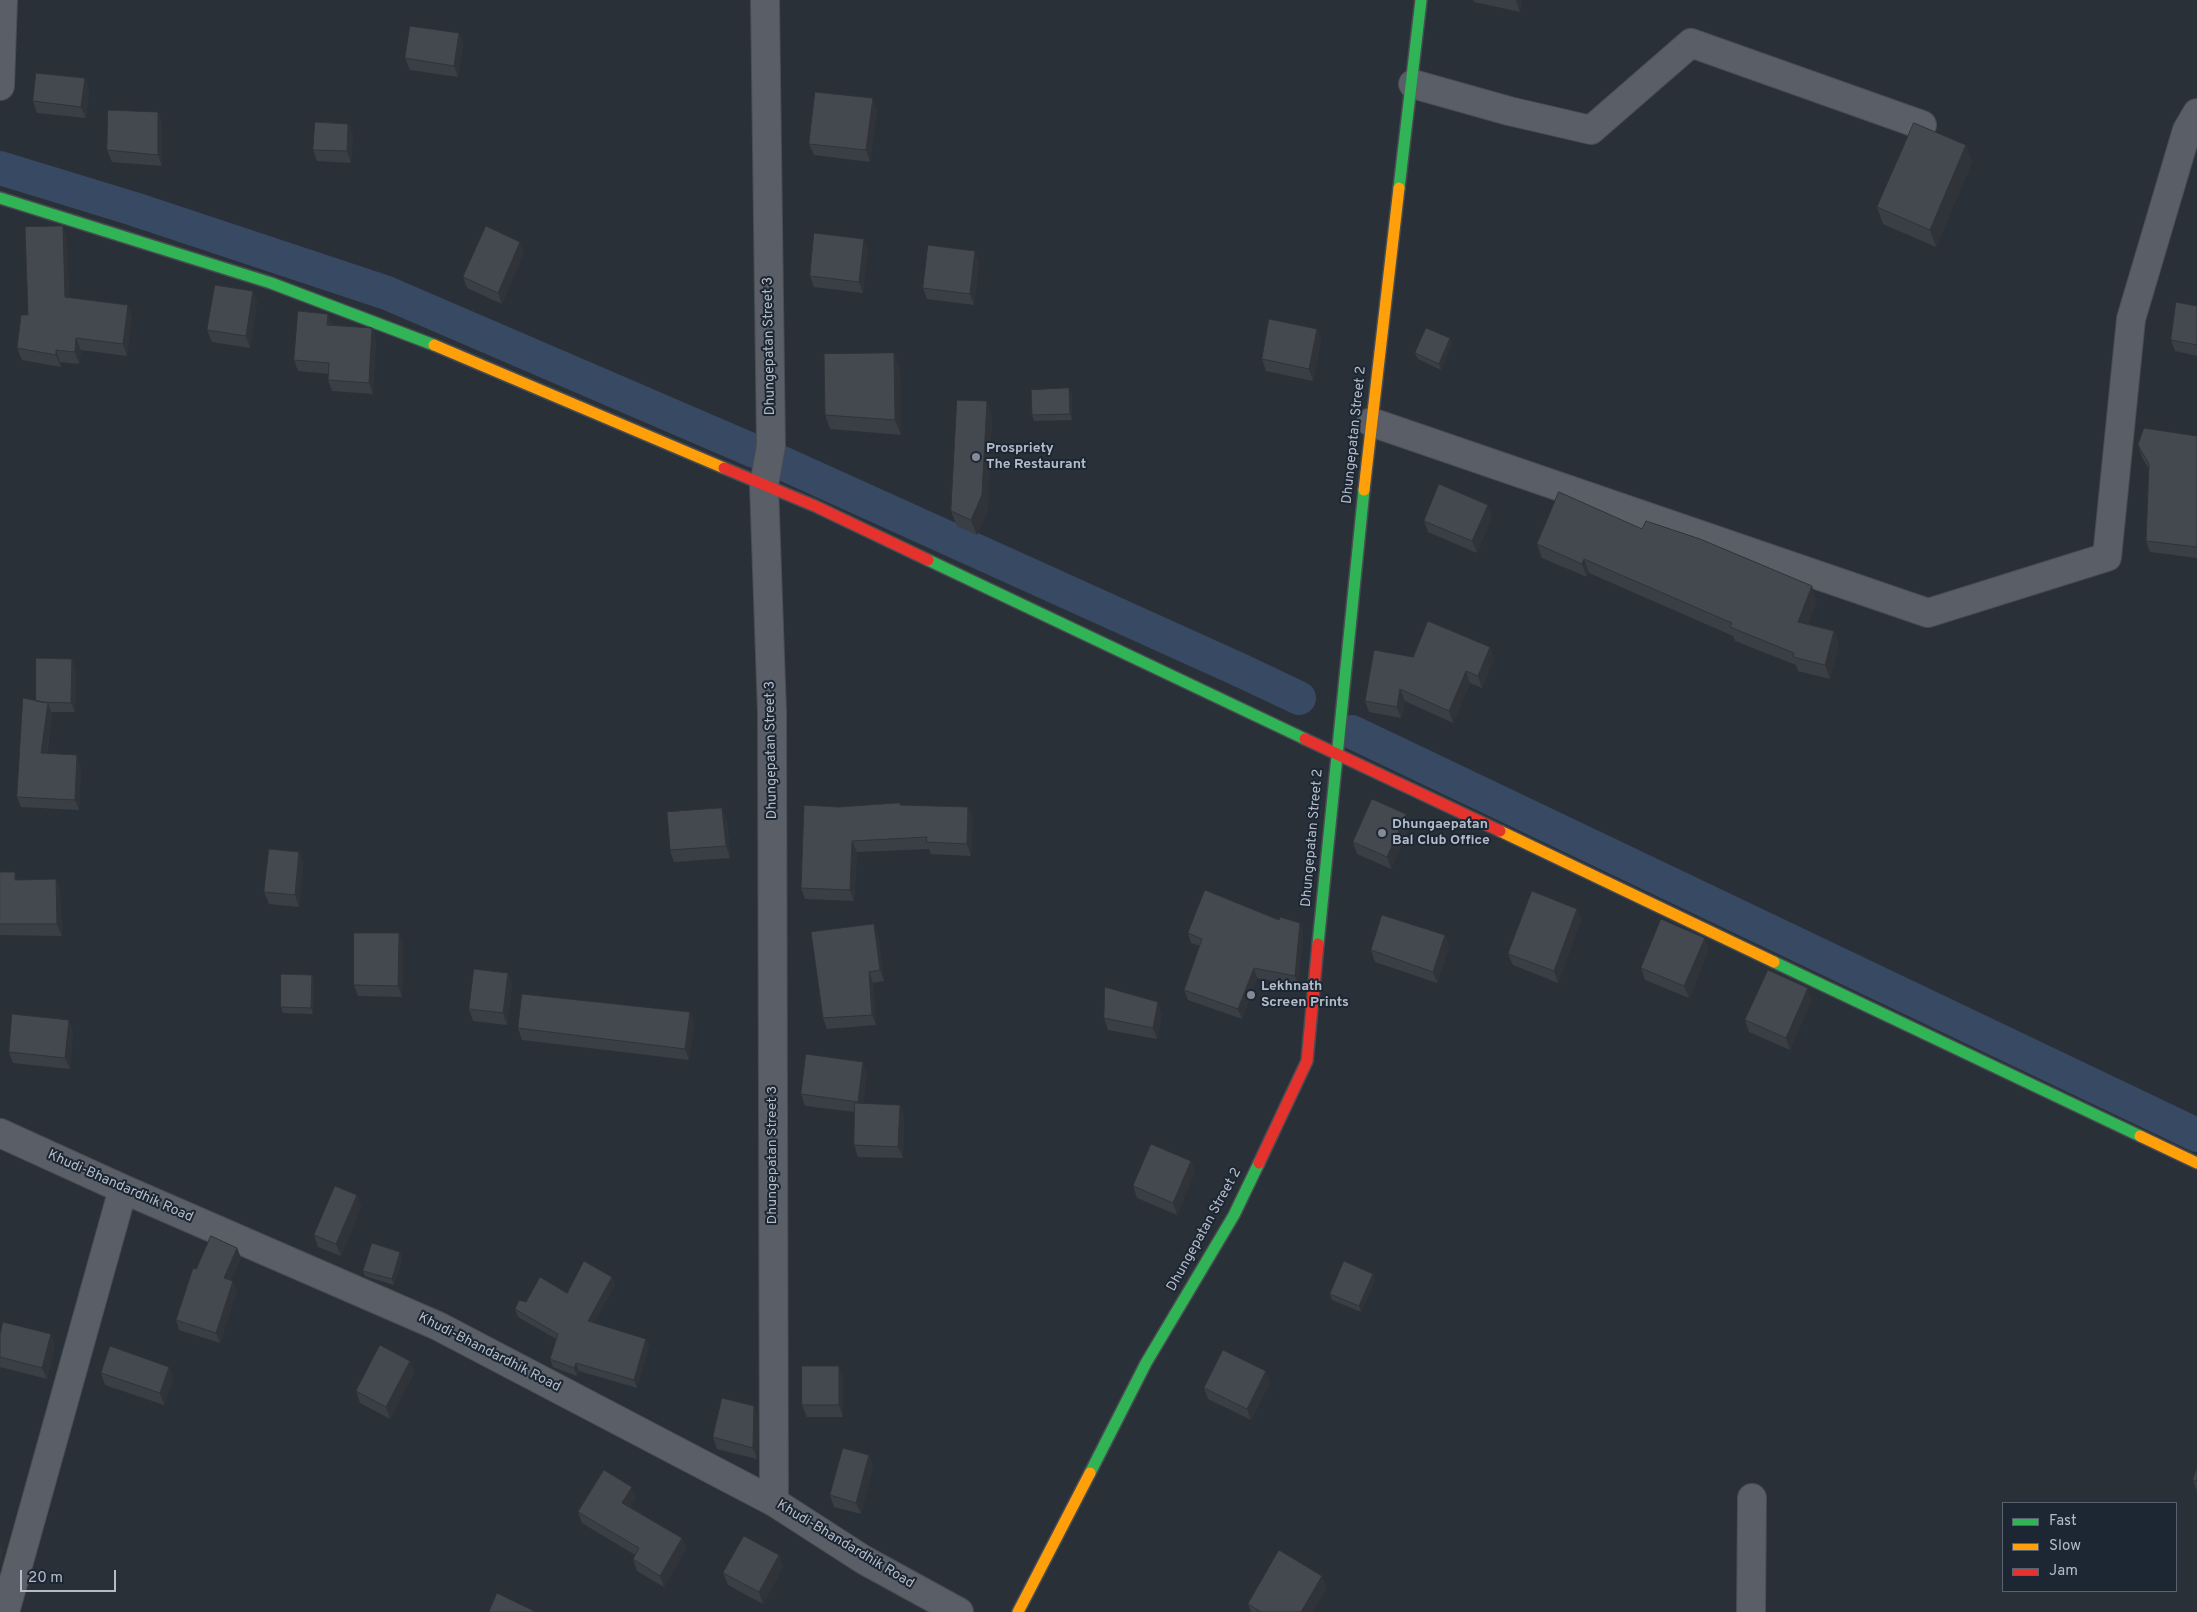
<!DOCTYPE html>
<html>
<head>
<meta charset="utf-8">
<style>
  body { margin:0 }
  #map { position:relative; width:2197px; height:1612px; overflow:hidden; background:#2a3038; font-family:Overpass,sans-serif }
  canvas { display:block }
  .legend { position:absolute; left:2002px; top:1502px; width:175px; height:90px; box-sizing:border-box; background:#1d2633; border:1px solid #59626f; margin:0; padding:6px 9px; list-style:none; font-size:15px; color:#b4bcc9 }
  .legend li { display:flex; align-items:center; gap:10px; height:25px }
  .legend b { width:25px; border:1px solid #59626f }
  .scale { position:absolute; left:20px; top:1570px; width:96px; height:22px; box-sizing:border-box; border:2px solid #b4bcc9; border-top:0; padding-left:6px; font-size:15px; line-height:18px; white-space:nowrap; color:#b4bcc9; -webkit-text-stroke:4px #1d2633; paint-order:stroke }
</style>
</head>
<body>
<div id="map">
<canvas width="2197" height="1612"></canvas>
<ul class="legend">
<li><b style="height:6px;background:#30b455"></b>Fast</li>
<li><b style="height:6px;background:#ff9f0a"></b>Slow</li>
<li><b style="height:6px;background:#e5322d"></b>Jam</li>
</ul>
<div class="scale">20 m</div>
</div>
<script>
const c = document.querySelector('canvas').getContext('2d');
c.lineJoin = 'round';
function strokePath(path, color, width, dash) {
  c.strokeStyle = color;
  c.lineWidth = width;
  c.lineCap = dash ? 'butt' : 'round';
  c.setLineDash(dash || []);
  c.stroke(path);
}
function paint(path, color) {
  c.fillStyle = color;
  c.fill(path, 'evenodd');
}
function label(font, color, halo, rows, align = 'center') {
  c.font = font + ' Overpass,sans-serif';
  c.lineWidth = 4;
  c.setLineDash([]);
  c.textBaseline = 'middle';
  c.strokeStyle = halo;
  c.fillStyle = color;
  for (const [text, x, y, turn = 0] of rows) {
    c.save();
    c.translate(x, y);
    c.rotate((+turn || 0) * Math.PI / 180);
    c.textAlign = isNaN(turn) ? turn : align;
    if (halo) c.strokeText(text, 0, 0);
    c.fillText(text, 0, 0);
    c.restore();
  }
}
const canal = new Path2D(`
  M 0,168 L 134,209 L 387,293 L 754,451
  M 782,463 L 1242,671 L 1299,698
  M 1352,732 L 2197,1135`);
const street = new Path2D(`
  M 765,0 L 771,446 L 764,485 L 772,712 L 774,1502
  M 1413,84 L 1509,111 L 1591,130 L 1691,43 L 1922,125
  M 0,86 L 3,0
  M 1371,422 L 1928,613 L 2107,557 L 2131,319 L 2187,130 L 2197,113
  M 0,1133 L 123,1189 L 438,1326 L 774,1502 L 864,1560 L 959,1612
  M 5,1612 L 123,1189
  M 1751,1612 L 1752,1498`);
const fast = new Path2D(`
  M 1399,188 L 1421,0
  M 0,198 L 271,283 L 434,345
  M 928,560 L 1305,739
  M 1318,944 L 1364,490
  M 1774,962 L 2140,1136
  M 1090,1473 L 1146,1363 L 1234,1215 L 1259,1163`);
const slow = new Path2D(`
  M 434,345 L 724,468
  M 1364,490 L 1399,188
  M 1500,831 L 1774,962
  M 2140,1136 L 2197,1163
  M 1018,1612 L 1090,1473`);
const jam = new Path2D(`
  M 724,468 L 815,506 L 928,560
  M 1305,739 L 1500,831
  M 1259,1163 L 1307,1061 L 1318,944`);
const wall = new Path2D(`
  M 1474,0 L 1522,0 L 1520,12 L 1474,2 Z
  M 459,33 L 463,44 L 458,77 L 410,70 L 405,58 Z
  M 85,78 L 89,90 L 86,118 L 37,113 L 33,101 Z
  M 877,110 L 870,162 L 814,155 L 809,144 Z
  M 158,112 L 162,124 L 162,166 L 112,162 L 107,150 Z
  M 348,124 L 353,135 L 351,163 L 317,161 L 313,150 Z
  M 1966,145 L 1972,162 L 1936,247 L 1883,224 L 1877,207 Z
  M 67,238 L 69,298 L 132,316 L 127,356 L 81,350 L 79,364 L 60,362 L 61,367 L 22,360 L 17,348 L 28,315 Z
  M 868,250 L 863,293 L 814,287 L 810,276 Z
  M 975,251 L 979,263 L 974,305 L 927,299 L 923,288 Z
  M 524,253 L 502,304 L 467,288 L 463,277 Z
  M 253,291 L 257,302 L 250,348 L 212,342 L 207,330 Z
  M 2197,306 L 2197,356 L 2175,351 L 2171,340 Z
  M 333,325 L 372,328 L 376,340 L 373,394 L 332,391 L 328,380 L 329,374 L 298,371 L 294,360 Z
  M 1317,329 L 1321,341 L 1313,381 L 1266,371 L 1262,359 Z
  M 1452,344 L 1441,370 L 1418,359 L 1415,353 Z
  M 894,353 L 900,368 L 901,435 L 830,429 L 825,415 Z
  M 1072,394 L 1072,420 L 1034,421 L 1032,415 Z
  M 992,416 L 988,510 L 977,535 L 957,526 L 951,511 Z
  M 2197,436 L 2197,558 L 2150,552 L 2146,541 L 2149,469 L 2142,457 L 2138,445 Z
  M 1492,516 L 1477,553 L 1428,532 L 1424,521 Z
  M 1642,529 L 1817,600 L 1808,624 L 1834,631 L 1839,645 L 1830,679 L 1798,671 L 1796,665 L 1735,641 L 1733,636 L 1589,573 L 1587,577 L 1542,558 L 1537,544 Z
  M 1413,657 L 1494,659 L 1482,688 L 1470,683 L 1453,723 L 1405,701 L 1401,718 L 1369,712 L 1365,701 Z
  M 76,668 L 75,712 L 51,712 L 52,714 L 47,754 L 81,766 L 79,810 L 21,807 L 17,797 L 36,701 Z
  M 900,805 L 968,807 L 973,819 L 971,856 L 931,854 L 929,849 L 857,852 L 854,901 L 805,899 L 801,888 L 838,807 Z
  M 1406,814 L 1410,825 L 1391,869 L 1357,854 L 1353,842 Z
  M 727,820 L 730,858 L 674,862 L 670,850 Z
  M 299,852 L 303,864 L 299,907 L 269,904 L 264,892 Z
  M 0,872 L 18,880 L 56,879 L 60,890 L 62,936 L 0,935 Z
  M 1577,909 L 1581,920 L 1558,983 L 1513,965 L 1508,954 Z
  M 1279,920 L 1300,923 L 1303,933 L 1298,986 L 1257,978 L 1242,1019 L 1188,1000 L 1184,990 L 1200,946 L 1191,943 L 1188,933 Z
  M 399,933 L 403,945 L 402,997 L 358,996 L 354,985 Z
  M 878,935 L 884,981 L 873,983 L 876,1025 L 827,1029 L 823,1018 Z
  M 1445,935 L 1449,947 L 1437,983 L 1375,962 L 1371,950 Z
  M 1709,949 L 1689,998 L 1645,980 L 1641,968 Z
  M 508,973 L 512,985 L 507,1025 L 473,1021 L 469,1009 Z
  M 312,975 L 314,980 L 313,1014 L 283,1013 L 281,1007 Z
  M 1812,999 L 1790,1050 L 1749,1032 L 1745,1020 Z
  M 690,1012 L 694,1024 L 689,1060 L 522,1040 L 518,1028 Z
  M 1162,1013 L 1157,1039 L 1108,1030 L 1104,1018 Z
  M 69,1020 L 73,1032 L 70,1069 L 13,1063 L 9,1052 Z
  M 863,1062 L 867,1073 L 863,1104 L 900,1105 L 904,1117 L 903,1158 L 858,1157 L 854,1145 L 855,1112 L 805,1106 L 801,1094 Z
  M 1191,1161 L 1195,1172 L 1177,1215 L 1137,1198 L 1133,1186 Z
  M 357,1195 L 361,1206 L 341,1256 L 318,1247 L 314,1235 Z
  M 237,1248 L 241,1258 L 231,1280 L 237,1291 L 220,1343 L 179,1330 L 176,1320 L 196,1269 Z
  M 400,1252 L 402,1258 L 394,1285 L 365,1276 L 363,1271 Z
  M 612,1277 L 615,1285 L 594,1323 L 646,1339 L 649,1346 L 637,1388 L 579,1371 L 577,1376 L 553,1367 L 550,1359 L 556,1339 L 518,1317 L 515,1309 L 526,1302 L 567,1293 Z
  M 1375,1280 L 1361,1312 L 1332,1300 L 1330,1294 Z
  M 0,1335 L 55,1345 L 47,1379 L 0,1367 Z
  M 410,1361 L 414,1373 L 390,1419 L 360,1403 L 356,1391 Z
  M 169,1367 L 173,1379 L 164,1405 L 105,1385 L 101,1373 Z
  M 843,1378 L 843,1417 L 807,1417 L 802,1405 Z
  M 1270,1383 L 1251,1420 L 1208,1399 L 1204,1388 Z
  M 754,1406 L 758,1418 L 757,1459 L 717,1449 L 713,1437 Z
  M 869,1455 L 873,1466 L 861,1514 L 834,1507 L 830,1495 Z
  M 2197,1467 L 2197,1491 L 2193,1480 Z
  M 636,1498 L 630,1507 L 682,1538 L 686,1549 L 664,1587 L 637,1571 L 633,1559 L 635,1555 L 582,1523 L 578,1512 Z
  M 779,1555 L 783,1567 L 763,1604 L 728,1585 L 723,1573 Z
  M 1327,1588 L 1312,1612 L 1251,1612 L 1248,1604 Z`);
const shadedWall = new Path2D(`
  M 1516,0 L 1522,0 L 1520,12 L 1516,1 Z
  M 459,33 L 463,44 L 458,77 L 454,66 Z
  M 85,78 L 89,90 L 86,118 L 81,107 Z
  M 873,98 L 877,110 L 870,162 L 866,150 Z
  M 158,112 L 162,124 L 162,166 L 158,155 Z
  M 348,124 L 353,135 L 351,163 L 347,151 Z
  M 1966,145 L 1972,162 L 1936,247 L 1930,230 Z
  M 63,226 L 67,238 L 69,309 L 65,297 Z
  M 864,239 L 868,250 L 863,293 L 859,282 Z
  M 520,242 L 524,253 L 502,304 L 498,293 Z
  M 975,251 L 979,263 L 974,305 L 970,294 Z
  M 253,291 L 257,302 L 250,348 L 246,336 Z
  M 128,305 L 132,316 L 127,356 L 123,344 Z
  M 328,314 L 333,325 L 327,325 Z
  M 372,328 L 376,340 L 373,394 L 369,383 Z
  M 1317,329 L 1321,341 L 1313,381 L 1309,369 Z
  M 76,338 L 81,350 L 79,364 L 75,352 Z
  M 1450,338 L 1452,344 L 1441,370 L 1439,364 Z
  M 56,350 L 60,362 L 61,367 L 56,355 Z
  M 894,353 L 900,368 L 901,435 L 895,420 Z
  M 1069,388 L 1072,394 L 1072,420 L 1070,414 Z
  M 987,401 L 992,416 L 988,510 L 977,535 L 971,520 Z
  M 1488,505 L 1492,516 L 1477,553 L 1472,541 Z
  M 1584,559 L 1589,573 L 1587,577 L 1582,564 Z
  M 1812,586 L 1817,600 L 1803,636 L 1798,622 Z
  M 1834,631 L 1839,645 L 1830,679 L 1825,665 Z
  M 1490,647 L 1494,659 L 1482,688 L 1478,676 Z
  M 72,659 L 76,668 L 75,712 L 71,703 Z
  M 1466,671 L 1470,683 L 1453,723 L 1449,711 Z
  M 1400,689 L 1405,701 L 1401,718 L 1397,707 Z
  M 48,703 L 52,714 L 45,764 L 41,753 Z
  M 77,755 L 81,766 L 79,810 L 75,800 Z
  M 968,807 L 973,819 L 971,856 L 967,844 Z
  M 722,808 L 727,820 L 730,858 L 726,846 Z
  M 1406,814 L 1410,825 L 1391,869 L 1387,857 Z
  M 852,841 L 857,852 L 854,901 L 850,890 Z
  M 299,852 L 303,864 L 299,907 L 295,895 Z
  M 15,872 L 19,883 L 15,880 Z
  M 56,879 L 60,890 L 62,936 L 57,924 Z
  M 1577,909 L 1581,920 L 1558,983 L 1554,971 Z
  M 1300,923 L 1303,933 L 1298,986 L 1295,976 Z
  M 874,924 L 878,935 L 884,981 L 880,970 Z
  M 399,933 L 403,945 L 402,997 L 398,986 Z
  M 1445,935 L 1449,947 L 1437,983 L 1433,972 Z
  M 1705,938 L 1709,949 L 1689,998 L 1684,986 Z
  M 1254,968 L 1257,978 L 1242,1019 L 1238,1009 Z
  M 869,972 L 873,983 L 876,1025 L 872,1015 Z
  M 508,973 L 512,985 L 507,1025 L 503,1013 Z
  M 312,975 L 314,980 L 313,1014 L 311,1008 Z
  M 1808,988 L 1812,999 L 1790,1050 L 1786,1038 Z
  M 1158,1002 L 1162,1013 L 1157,1039 L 1153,1028 Z
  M 690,1012 L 694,1024 L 689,1060 L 685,1049 Z
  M 69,1020 L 73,1032 L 70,1069 L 65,1058 Z
  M 863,1062 L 867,1073 L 862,1113 L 858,1102 Z
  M 900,1105 L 904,1117 L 903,1158 L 898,1147 Z
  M 1191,1161 L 1195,1172 L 1177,1215 L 1173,1203 Z
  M 357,1195 L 361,1206 L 341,1256 L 336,1244 Z
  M 237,1248 L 241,1258 L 228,1288 L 224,1278 Z
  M 400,1252 L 402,1258 L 394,1285 L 392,1279 Z
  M 1373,1274 L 1375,1280 L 1361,1312 L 1359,1306 Z
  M 612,1277 L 615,1285 L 591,1329 L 588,1321 Z
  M 233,1281 L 237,1291 L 220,1343 L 216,1333 Z
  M 51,1334 L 55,1345 L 47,1379 L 42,1368 Z
  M 646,1339 L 649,1346 L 637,1388 L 634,1380 Z
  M 410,1361 L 414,1373 L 390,1419 L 386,1407 Z
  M 576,1363 L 579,1371 L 577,1376 L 574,1368 Z
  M 839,1366 L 843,1378 L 843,1417 L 839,1405 Z
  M 169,1367 L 173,1379 L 164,1405 L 160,1393 Z
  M 1266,1371 L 1270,1383 L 1251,1420 L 1247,1409 Z
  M 754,1406 L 758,1418 L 757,1459 L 753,1448 Z
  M 869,1455 L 873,1466 L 861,1514 L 856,1503 Z
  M 632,1487 L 636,1498 L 626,1514 L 622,1503 Z
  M 682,1538 L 686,1549 L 664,1587 L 660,1576 Z
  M 0,1543 L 3,1552 L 0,1563 Z
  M 779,1555 L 783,1567 L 763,1604 L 759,1592 Z
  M 1322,1576 L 1327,1588 L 1312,1612 L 1301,1612 Z`);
const building = new Path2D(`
  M 410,26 L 459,33 L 454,66 L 405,58 Z
  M 36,73 L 85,78 L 81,107 L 33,101 Z
  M 815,92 L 873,98 L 866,150 L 809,144 Z
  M 108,110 L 158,112 L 158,155 L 107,150 Z
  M 315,122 L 348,124 L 347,151 L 313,150 Z
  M 1914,123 L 1966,145 L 1930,230 L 1877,207 Z
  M 63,226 L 65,297 L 128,305 L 123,344 L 76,338 L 75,352 L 56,350 L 56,355 L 17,348 L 21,315 L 28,315 L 25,227 Z
  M 486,226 L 520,242 L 498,293 L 463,277 Z
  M 814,233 L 864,239 L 859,282 L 810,276 Z
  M 928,245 L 975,251 L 970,294 L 923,288 Z
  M 215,285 L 253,291 L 246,336 L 207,330 Z
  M 2176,302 L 2197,306 L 2197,345 L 2171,340 Z
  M 298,311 L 328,314 L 327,325 L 372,328 L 369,383 L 328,380 L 329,363 L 294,360 Z
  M 1269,319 L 1317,329 L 1309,369 L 1262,359 Z
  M 1426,328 L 1450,338 L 1439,364 L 1415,353 Z
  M 894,353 L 895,420 L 825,415 L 824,354 Z
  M 1069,388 L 1070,414 L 1032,415 L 1031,390 Z
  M 957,400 L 987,401 L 982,495 L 971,520 L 951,511 Z
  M 2144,428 L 2197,436 L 2197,547 L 2146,541 L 2149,464 L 2138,445 Z
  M 1439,484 L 1488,505 L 1472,541 L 1424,521 Z
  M 1559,492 L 1642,529 L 1646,521 L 1700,539 L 1812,586 L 1798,622 L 1834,631 L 1825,665 L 1793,657 L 1794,653 L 1730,627 L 1732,623 L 1584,559 L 1582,564 L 1537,544 Z
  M 1428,621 L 1490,647 L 1478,676 L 1466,671 L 1449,711 L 1400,689 L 1397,707 L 1365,701 L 1374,650 L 1413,657 Z
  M 36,658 L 72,659 L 71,703 L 41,702 L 36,701 Z
  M 23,698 L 48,703 L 41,753 L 77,755 L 75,800 L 17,797 Z
  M 1372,799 L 1406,814 L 1387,857 L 1353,842 Z
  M 900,803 L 900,805 L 968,807 L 967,844 L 926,842 L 927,837 L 852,841 L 850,890 L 801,888 L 804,805 L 838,807 Z
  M 722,808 L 726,846 L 670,850 L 667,812 Z
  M 269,849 L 299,852 L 295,895 L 264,892 Z
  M 0,872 L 15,872 L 15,880 L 56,879 L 57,924 L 0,924 Z
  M 1205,890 L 1279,920 L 1280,917 L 1300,923 L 1295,976 L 1254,968 L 1238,1009 L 1184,990 L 1202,939 L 1188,933 Z
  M 1532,891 L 1577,909 L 1554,971 L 1508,954 Z
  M 1382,915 L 1445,935 L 1433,972 L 1371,950 Z
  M 1661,919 L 1705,938 L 1684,986 L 1641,968 Z
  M 874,924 L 880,970 L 869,972 L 872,1015 L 823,1018 L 811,932 Z
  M 354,933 L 399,933 L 398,986 L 354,985 Z
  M 474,969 L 508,973 L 503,1013 L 469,1009 Z
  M 1768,970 L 1808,988 L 1786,1038 L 1745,1020 Z
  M 281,974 L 312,975 L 311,1008 L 281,1007 Z
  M 1105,987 L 1158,1002 L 1153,1028 L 1104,1018 Z
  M 522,994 L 690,1012 L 685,1049 L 518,1028 Z
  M 12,1014 L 69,1020 L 65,1058 L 9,1052 Z
  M 806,1054 L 863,1062 L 858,1102 L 801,1094 Z
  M 855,1103 L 900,1105 L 898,1147 L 854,1145 Z
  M 1151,1144 L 1191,1161 L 1173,1203 L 1133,1186 Z
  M 335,1186 L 357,1195 L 336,1244 L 314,1235 Z
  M 211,1236 L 237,1248 L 224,1278 L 233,1281 L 216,1333 L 176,1320 L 193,1268 L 196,1269 Z
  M 372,1243 L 400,1252 L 392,1279 L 363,1271 Z
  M 584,1261 L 612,1277 L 588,1321 L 646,1339 L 634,1380 L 576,1363 L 574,1368 L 550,1359 L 558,1334 L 515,1309 L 519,1300 L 526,1302 L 540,1277 L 567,1293 Z
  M 1344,1261 L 1373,1274 L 1359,1306 L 1330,1294 Z
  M 3,1322 L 51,1334 L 42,1368 L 0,1357 L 0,1335 Z
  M 380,1345 L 410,1361 L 386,1407 L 356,1391 Z
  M 110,1346 L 169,1367 L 160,1393 L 101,1373 Z
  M 1223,1350 L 1266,1371 L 1247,1409 L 1204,1388 Z
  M 802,1366 L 839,1366 L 839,1405 L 802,1405 Z
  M 722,1398 L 754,1406 L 753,1448 L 713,1437 Z
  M 843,1448 L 869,1455 L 856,1503 L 830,1495 Z
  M 2197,1467 L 2197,1481 L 2193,1480 Z
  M 604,1470 L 632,1487 L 622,1503 L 682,1538 L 660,1576 L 633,1559 L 639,1548 L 578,1512 Z
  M 744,1536 L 779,1555 L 759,1592 L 723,1573 Z
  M 1279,1550 L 1322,1576 L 1301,1612 L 1261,1612 L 1248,1604 Z
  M 497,1593 L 536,1612 L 489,1612 Z`);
const markers = [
  [976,457,5,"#848b96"],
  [1382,833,5,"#848b96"],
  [1251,995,5,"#848b96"]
];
const streetNames = [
  ["Dhungepatan Street 3",770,346,-91],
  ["Dhungepatan Street 2",1355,435,-84],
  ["Dhungepatan Street 3",772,750,-91],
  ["Dhungepatan Street 2",1313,838,-85],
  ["Dhungepatan Street 3",773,1155,-90],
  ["Khudi-Bhandardhik Road",120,1187,24],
  ["Dhungepatan Street 2",1205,1230,-61],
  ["Khudi-Bhandardhik Road",489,1353,27],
  ["Khudi-Bhandardhik Road",845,1545,31]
];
const poiNames = [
  ["Prospriety",986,449],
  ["The Restaurant",986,465],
  ["Dhungaepatan",1392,825],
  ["Bal Club Office",1392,841],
  ["Lekhnath",1261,987],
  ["Screen Prints",1261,1003]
];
strokePath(canal, '#384963', 34);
strokePath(street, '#484c53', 30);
strokePath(fast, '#484c53', 14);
strokePath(slow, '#484c53', 14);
strokePath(jam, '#484c53', 14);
strokePath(street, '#5a5e66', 28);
strokePath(fast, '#30b455', 11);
strokePath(slow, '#ff9f0a', 11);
strokePath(jam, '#e5322d', 11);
paint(wall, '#3a3f45');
paint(shadedWall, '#303338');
paint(building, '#444950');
strokePath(building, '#303338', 1);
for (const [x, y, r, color] of markers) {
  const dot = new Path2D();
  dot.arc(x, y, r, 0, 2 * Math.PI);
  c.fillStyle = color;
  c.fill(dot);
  strokePath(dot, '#1d2633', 2);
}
label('14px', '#b4bcc9', '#1d2633', streetNames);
label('bold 14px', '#b4bcc9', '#1d2633', poiNames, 'left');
</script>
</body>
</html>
